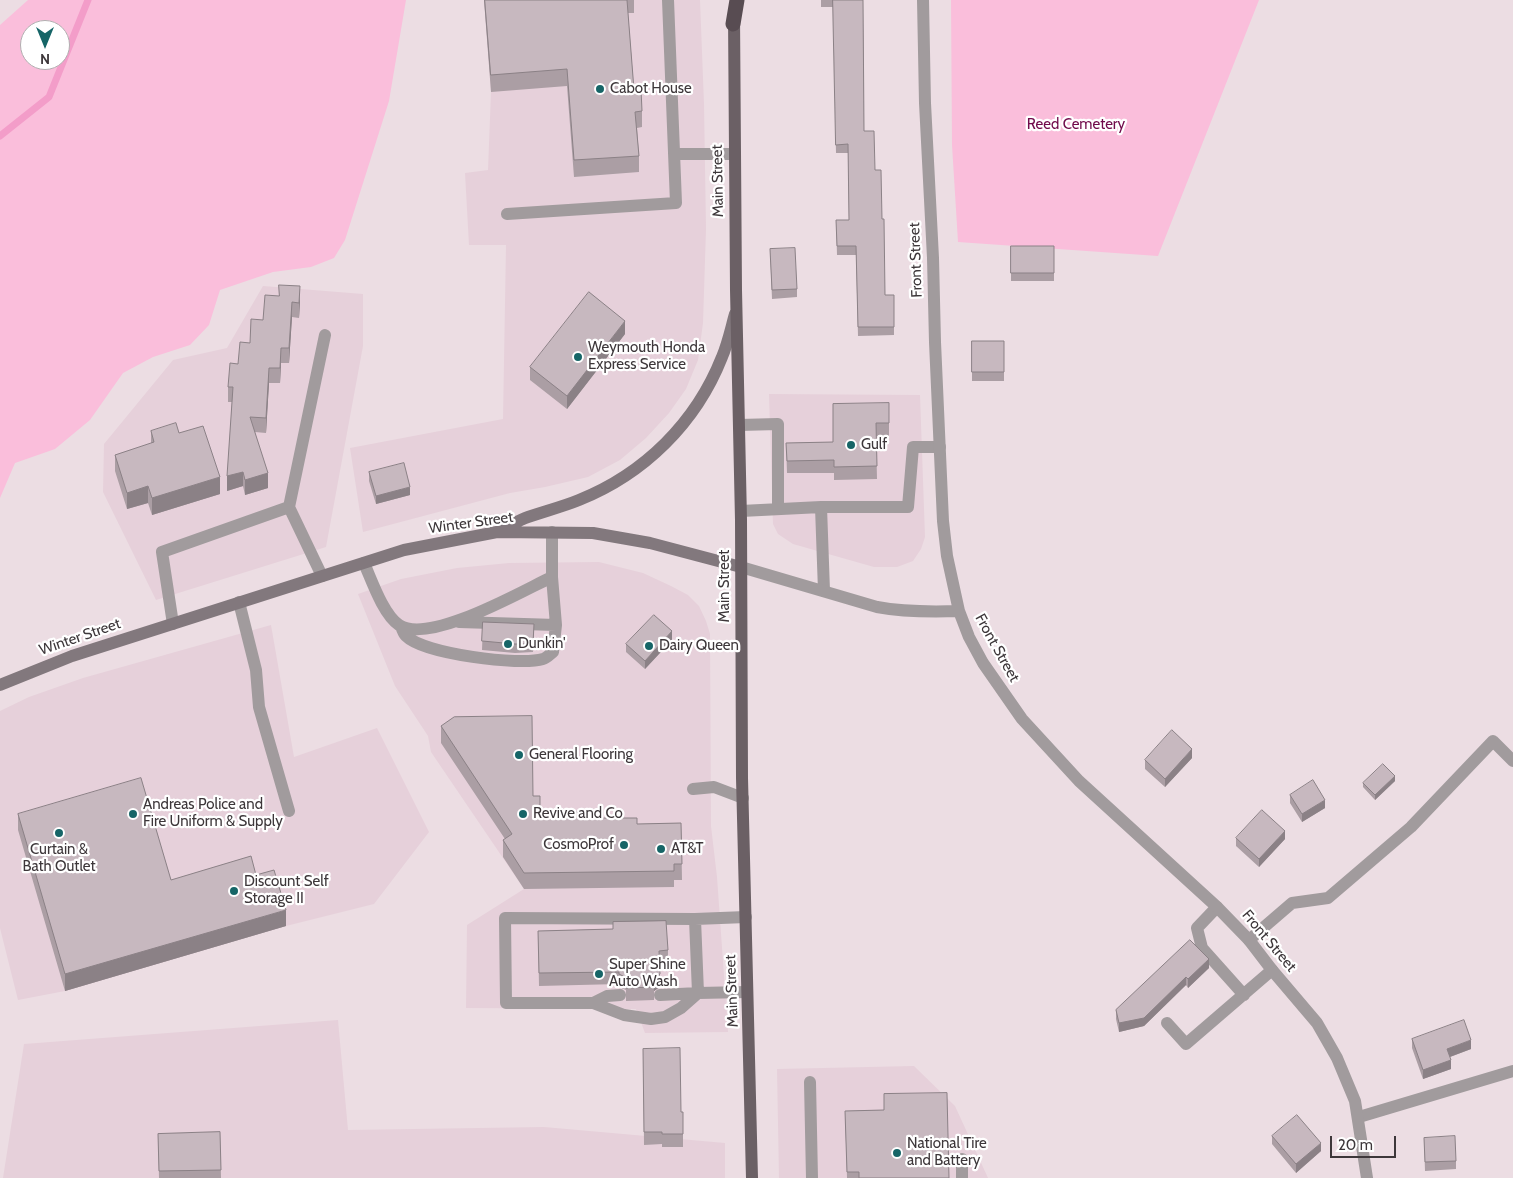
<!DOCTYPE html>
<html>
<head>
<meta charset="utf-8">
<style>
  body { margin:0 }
  #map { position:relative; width:1513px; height:1178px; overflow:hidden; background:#ecdde3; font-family:Cabin,sans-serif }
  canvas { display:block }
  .north { position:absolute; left:20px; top:20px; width:50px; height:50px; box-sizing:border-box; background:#fff; border:1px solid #b1afb0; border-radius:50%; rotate:180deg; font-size:14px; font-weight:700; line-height:20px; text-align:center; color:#3d373a }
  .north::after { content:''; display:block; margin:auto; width:18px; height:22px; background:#166567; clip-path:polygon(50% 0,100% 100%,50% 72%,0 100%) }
  .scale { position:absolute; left:1330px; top:1136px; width:66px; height:22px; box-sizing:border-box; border:2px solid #3d373a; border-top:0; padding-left:6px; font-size:15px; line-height:18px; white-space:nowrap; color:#3d373a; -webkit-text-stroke:4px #fff; paint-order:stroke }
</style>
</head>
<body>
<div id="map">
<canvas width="1513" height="1178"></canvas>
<div class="north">N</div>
<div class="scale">20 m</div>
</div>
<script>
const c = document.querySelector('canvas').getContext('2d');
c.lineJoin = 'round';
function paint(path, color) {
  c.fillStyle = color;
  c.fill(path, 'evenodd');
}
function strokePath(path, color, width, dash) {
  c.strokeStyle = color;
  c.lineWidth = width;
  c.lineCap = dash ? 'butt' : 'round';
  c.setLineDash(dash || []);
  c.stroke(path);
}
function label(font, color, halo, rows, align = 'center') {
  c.font = font + ' Cabin,sans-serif';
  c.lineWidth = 4.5;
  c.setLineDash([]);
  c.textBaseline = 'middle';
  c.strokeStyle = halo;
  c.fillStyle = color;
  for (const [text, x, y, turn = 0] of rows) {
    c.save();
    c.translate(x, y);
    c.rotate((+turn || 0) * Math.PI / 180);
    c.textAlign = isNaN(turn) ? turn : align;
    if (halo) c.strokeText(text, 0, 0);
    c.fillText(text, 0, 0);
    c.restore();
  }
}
const built = new Path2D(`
  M 484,0 L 700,0 L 704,104 L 706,229 L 703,323 L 698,360 L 686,389 L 669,413 L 646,438 L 620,460 L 588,477 L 545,487 L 510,493 L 363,532 L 350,448 L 503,419 L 506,245 L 469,245 L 465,173 L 488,170 L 491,92 Z
  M 263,286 L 363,294 L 363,346 L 326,547 L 156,600 L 103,492 L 104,444 L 173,360 L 227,348 Z
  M 769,394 L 920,395 L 925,537 L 921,549 L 913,561 L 897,567 L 874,567 L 793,544 L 778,534 L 773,524 Z
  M 599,562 L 643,573 L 671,586 L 688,595 L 699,606 L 706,621 L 710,634 L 711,826 L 717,877 L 728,1032 L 645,1033 L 636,1009 L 466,1008 L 467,925 L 524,889 L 431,752 L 428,736 L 395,686 L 358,594 L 401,579 L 457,568 L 509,563 Z
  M 271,625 L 294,757 L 377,728 L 429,832 L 374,904 L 286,926 L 65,991 L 18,1000 L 0,928 L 0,711 L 29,697 L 83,678 Z
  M 338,1020 L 348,1130 L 544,1127 L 725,1143 L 725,1178 L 3,1178 L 24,1044 Z
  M 914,1066 L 955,1106 L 988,1178 L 779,1178 L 777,1069 Z`);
const green = new Path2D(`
  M 28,0 L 406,0 L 389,101 L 345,240 L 334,258 L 311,267 L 273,272 L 220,290 L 209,325 L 190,345 L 153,357 L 123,373 L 90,420 L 55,449 L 15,463 L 0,498 L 0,25 ZM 30,30 L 60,30 L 60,60 L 30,60 Z
  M 951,0 L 1259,0 L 1158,256 L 958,242 L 952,145 Z`);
const stream = new Path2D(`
  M 0,136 L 49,97 L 88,0`);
const service = new Path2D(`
  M 674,154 L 734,154
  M 507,214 L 676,203 L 668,0
  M 739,425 L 778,424 L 778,509
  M 289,507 L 322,576
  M 821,507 L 824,591
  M 741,511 L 821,507 L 908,507 L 913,447 L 940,447
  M 364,563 C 372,581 383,614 399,625 C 429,645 522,591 552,577
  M 239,602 L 256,670 L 259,707 L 289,811
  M 459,622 L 556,625
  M 173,624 L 162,552 L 289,507 L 325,335
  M 401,626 C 402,629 404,634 406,636 C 424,654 520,666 543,659 C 547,658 550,654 553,652 L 556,625 L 552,577 L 552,532
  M 693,789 L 714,787 L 743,798
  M 1217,907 L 1197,928 L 1202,948 L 1244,995
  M 746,917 L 695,919 L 698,993 L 747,992
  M 695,919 L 505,918 L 506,1003 L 593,1003 L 624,1015 L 651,1019 L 665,1017 L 681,1008 L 698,993
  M 1249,940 L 1292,903 L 1328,898 L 1411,827 L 1493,741 L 1513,761
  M 660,995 L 698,993
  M 593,1003 L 607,996 L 620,995
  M 1167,1023 L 1186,1044 L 1272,970
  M 810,1082 L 812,1178
  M 1359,1117 L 1513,1071
  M 962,1159 L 962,1178`);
const tertiary = new Path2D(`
  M 923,0 L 925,103 L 933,258 L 935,342 L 943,521 L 947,556 L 959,611 L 969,637 L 983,663 L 1022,719 L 1079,781 L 1217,907 L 1249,940 L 1272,970 L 1317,1023 L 1337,1058 L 1355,1101 L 1367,1178
  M 741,567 L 877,607 C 904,612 931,612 959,611`);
const secondary = new Path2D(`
  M 501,530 C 510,526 519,520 528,517 C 545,511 562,507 579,500 C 644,474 696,423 722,357 C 728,343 731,328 735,314
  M 0,685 L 72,656 L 404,550 L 497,532 L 593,533 L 650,543 L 741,567`);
const primary = new Path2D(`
  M 734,15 L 736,290 L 741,520 L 742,778 L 752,1178`);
const motorway = new Path2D(`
  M 733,24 L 737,0`);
const wall = new Path2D(`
  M 484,0 L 634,0 L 634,13 L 628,13 L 634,90 L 642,111 L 642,127 L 637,128 L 639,156 L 639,172 L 574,177 L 567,86 L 491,92 Z
  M 821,0 L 863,0 L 864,131 L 875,170 L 882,219 L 885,295 L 894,295 L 894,335 L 858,336 L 856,255 L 837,255 L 836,220 L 849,220 L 848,153 L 836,153 L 833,7 L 821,7 Z
  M 1011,246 L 1054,246 L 1054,281 L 1011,281 Z
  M 770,249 L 797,289 L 797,297 L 772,299 Z
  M 279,296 L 300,301 L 299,318 L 292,317 L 289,363 L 281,363 L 280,383 L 269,383 L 266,433 L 255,432 L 268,488 L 245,495 L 243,486 L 227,491 L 232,402 L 228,402 L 228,387 L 238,364 L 250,343 Z
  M 625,334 L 567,409 L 530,380 L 530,367 Z
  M 972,341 L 1004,341 L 1004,381 L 972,381 Z
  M 889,403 L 889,436 L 876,436 L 877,479 L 834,480 L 834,473 L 787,473 L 786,443 L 833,442 Z
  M 151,431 L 179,433 L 220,494 L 152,515 L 148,503 L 127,509 L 115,471 L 115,455 L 151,444 Z
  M 369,472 L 410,495 L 376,504 L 369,481 Z
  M 483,622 L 534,624 L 533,652 L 515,653 L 482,650 Z
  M 672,640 L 645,669 L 626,652 L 626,644 Z
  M 441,726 L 533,796 L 540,812 L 595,818 L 637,824 L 681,823 L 682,880 L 674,880 L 674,887 L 524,889 L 503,857 L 503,840 L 505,839 L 441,743 Z
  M 1192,758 L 1165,787 L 1145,769 L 1145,760 Z
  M 1395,781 L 1375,800 L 1363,787 L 1363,783 Z
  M 1290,795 L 1325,808 L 1302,822 L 1290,803 Z
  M 18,814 L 171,880 L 286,926 L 65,991 L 18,830 Z
  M 1236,838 L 1285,839 L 1259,867 L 1236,846 Z
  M 613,929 L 668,950 L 668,963 L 660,963 L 660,987 L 654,991 L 654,1000 L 626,1001 L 626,990 L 619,987 L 619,984 L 539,986 L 538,931 Z
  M 1190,940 L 1209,968 L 1188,988 L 1186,985 L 1144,1026 L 1119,1032 L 1116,1019 L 1116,1010 Z
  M 1412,1039 L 1471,1049 L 1450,1057 L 1451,1069 L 1423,1079 L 1412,1048 Z
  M 643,1049 L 681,1112 L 683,1112 L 683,1147 L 662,1147 L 662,1144 L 644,1145 Z
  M 884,1094 L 949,1178 L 847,1178 L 845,1111 L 884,1110 Z
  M 220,1132 L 221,1178 L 159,1178 L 158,1134 Z
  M 1272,1136 L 1321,1151 L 1296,1173 L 1272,1144 Z
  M 1424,1138 L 1456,1161 L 1456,1169 L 1425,1171 Z`);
const shadedWall = new Path2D(`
  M 300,286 L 300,301 L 299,318 L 299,303 Z
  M 292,302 L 292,317 L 289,363 L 289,348 Z
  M 625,321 L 625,334 L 567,409 L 567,396 Z
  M 281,348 L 281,363 L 280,383 L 280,368 Z
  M 269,368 L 269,383 L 266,433 L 266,418 Z
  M 243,472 L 243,486 L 227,491 L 227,476 Z
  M 268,473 L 268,488 L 245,495 L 245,480 Z
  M 220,477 L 220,494 L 152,515 L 152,498 Z
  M 148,486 L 148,503 L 127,509 L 127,493 Z
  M 410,487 L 410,495 L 376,504 L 376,496 Z
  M 672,631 L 672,640 L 645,669 L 645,661 Z
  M 1192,749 L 1192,758 L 1165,787 L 1165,779 Z
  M 1395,776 L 1395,781 L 1375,800 L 1375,795 Z
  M 1325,800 L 1325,808 L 1302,822 L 1302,814 Z
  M 1285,831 L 1285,839 L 1259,867 L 1259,859 Z
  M 286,910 L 286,926 L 65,991 L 65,974 Z
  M 1209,959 L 1209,968 L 1188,988 L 1188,979 Z
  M 660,974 L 660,987 L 654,991 L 653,979 Z
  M 1186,977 L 1186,985 L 1144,1026 L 1119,1032 L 1119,1023 Z
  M 1471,1040 L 1471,1049 L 1447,1058 L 1447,1049 Z
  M 1451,1060 L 1451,1069 L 1423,1079 L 1423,1070 Z
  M 1321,1143 L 1321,1151 L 1296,1173 L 1296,1164 Z`);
const building = new Path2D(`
  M 485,0 L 627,0 L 634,90 L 641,89 L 642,111 L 635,112 L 639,156 L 574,160 L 567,69 L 491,75 Z
  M 833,0 L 863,0 L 864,131 L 874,131 L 875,170 L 881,170 L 882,219 L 884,219 L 885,295 L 894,295 L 894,327 L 858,327 L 856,246 L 837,246 L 836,220 L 849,220 L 848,144 L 836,145 Z
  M 1011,246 L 1054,246 L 1054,273 L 1011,273 Z
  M 795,248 L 797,289 L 772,290 L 770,249 Z
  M 279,285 L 300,286 L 299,303 L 292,302 L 289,348 L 281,348 L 280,368 L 269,368 L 266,418 L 250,417 L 268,473 L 245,480 L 243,472 L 227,476 L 233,387 L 228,387 L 230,363 L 238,364 L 240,342 L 250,343 L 251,319 L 263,320 L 265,295 L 279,296 Z
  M 589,292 L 625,321 L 567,396 L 530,367 Z
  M 972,341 L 1004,341 L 1004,372 L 972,372 Z
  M 889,403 L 889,423 L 876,423 L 877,466 L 834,467 L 834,460 L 787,461 L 786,443 L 833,442 L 833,404 Z
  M 176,423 L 179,433 L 203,426 L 220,477 L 152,498 L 148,486 L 127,493 L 115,455 L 154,442 L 151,431 Z
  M 404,463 L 410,487 L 376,496 L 369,472 Z
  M 654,615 L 672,631 L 645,661 L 626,644 Z
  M 483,622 L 534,624 L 533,644 L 515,644 L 482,641 Z
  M 532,716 L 533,796 L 540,796 L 540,812 L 595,812 L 595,818 L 637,818 L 637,824 L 681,823 L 682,864 L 674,864 L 674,871 L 524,873 L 503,840 L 512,834 L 441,726 L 454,717 Z
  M 1172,730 L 1192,749 L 1165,779 L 1145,760 Z
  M 1383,764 L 1395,776 L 1375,795 L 1363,783 Z
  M 141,778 L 171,880 L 251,856 L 256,875 L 274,870 L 286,910 L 65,974 L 18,814 Z
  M 1313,780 L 1325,800 L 1302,814 L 1290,795 Z
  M 1262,810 L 1285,831 L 1259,859 L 1236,838 Z
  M 666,921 L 668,950 L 659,951 L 660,974 L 653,979 L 654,987 L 626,988 L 628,982 L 627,978 L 619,974 L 619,972 L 539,973 L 538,931 L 613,929 L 613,922 Z
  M 1190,940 L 1209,959 L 1188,979 L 1186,977 L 1144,1018 L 1119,1023 L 1116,1010 Z
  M 1464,1020 L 1471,1040 L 1447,1049 L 1451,1060 L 1423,1070 L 1412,1039 Z
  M 680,1048 L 681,1112 L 683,1112 L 683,1134 L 662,1134 L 662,1132 L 644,1132 L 643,1049 Z
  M 947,1093 L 949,1178 L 859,1178 L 859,1172 L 847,1172 L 845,1111 L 884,1110 L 884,1094 Z
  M 1297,1115 L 1321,1143 L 1296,1164 L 1272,1136 Z
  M 220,1132 L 221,1170 L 159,1171 L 158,1134 Z
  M 1455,1136 L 1456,1161 L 1425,1162 L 1424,1138 Z`);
const markers = [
  [600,89,5,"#166567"],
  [578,357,5,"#166567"],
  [851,445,5,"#166567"],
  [508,644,5,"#166567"],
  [649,646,5,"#166567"],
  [519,755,5,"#166567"],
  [133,814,5,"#166567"],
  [523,814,5,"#166567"],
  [59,833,5,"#166567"],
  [624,845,5,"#166567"],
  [661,849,5,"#166567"],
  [234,891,5,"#166567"],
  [599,974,5,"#166567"],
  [897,1153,5,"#166567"]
];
const poiNames = [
  ["Cabot House",610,89],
  ["Weymouth Honda",588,348],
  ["Express Service",588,365],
  ["Gulf",861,445],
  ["Dunkin'",518,644],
  ["Dairy Queen",659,646],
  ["General Flooring",529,755],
  ["Andreas Police and",143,805],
  ["Fire Uniform & Supply",143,822],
  ["Revive and Co",533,814],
  ["CosmoProf",614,845,"right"],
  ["AT&T",671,849],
  ["Curtain &",59,850,"center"],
  ["Bath Outlet",59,867,"center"],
  ["Discount Self",244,882],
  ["Storage II",244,899],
  ["Super Shine",609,965],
  ["Auto Wash",609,982],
  ["National Tire",907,1144],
  ["and Battery",907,1161]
];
const parkNames = [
  ["Reed Cemetery",1076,125]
];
const streetNames = [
  ["Main Street",718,181,-91],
  ["Front Street",916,260,-92],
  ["Winter Street",471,523,-8],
  ["Main Street",725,586,-90],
  ["Winter Street",80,637,-19],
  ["Front Street",997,648,61],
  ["Front Street",1269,941,50],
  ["Main Street",732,991,-92]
];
paint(built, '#e6d0da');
paint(green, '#fabedb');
strokePath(stream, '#f39dc9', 7);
strokePath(service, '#a19b9d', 12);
strokePath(tertiary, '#a19b9d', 12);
strokePath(secondary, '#82787d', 12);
strokePath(primary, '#6b6065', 12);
strokePath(motorway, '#584c52', 15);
paint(wall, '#ab9ea4');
paint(shadedWall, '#8b8186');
paint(building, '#c7b8bf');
strokePath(building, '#8b8186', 1);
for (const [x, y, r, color] of markers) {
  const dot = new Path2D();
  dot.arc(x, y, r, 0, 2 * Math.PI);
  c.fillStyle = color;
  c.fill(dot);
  strokePath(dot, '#fff', 2);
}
label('15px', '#3d373a', '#fff', poiNames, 'left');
label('15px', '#700a4b', '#fff', parkNames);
label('15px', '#3d373a', '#fff', streetNames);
</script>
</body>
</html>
